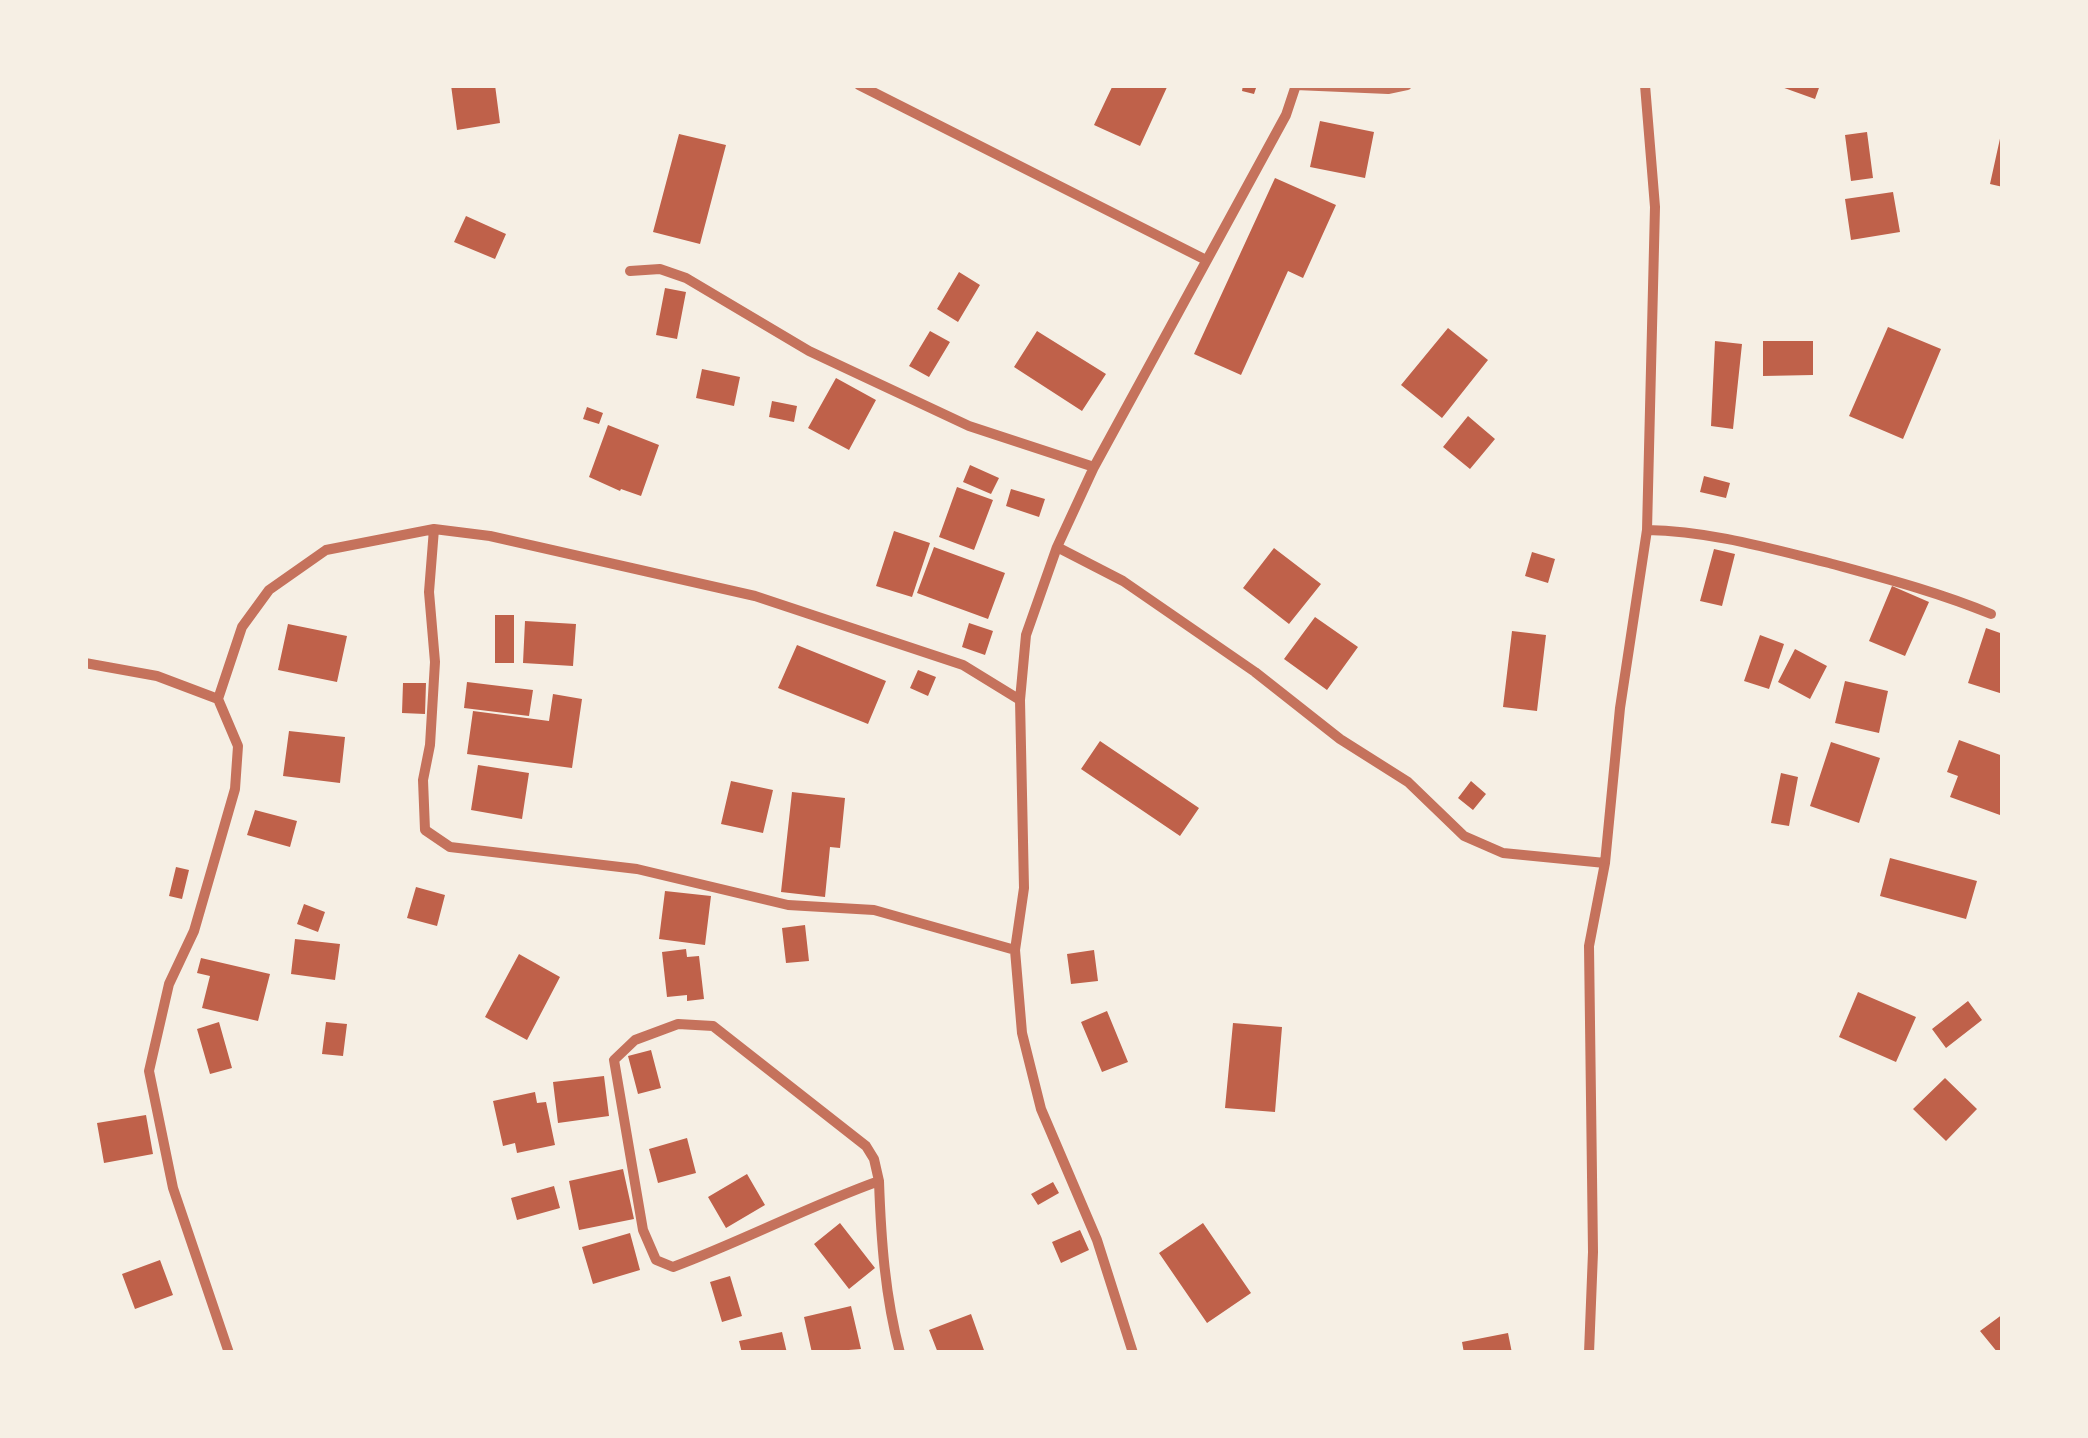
<!DOCTYPE html>
<html>
<head>
<meta charset="utf-8">
<style>
  body { margin:0 }
  #map { position:relative; width:2088px; height:1438px; overflow:hidden; background:#f6efe4; font-family:"Archivo Narrow",sans-serif }
  canvas { display:block }
  .frame { position:absolute; inset:0; border:88px solid #f6efe4; pointer-events:none }
</style>
</head>
<body>
<div id="map">
<canvas width="2088" height="1438"></canvas>
<div class="frame"></div>
</div>
<script>
const c = document.querySelector('canvas').getContext('2d');
c.lineJoin = 'round';
function paint(path, color) {
  c.fillStyle = color;
  c.fill(path, 'evenodd');
}
function strokePath(path, color, width, dash) {
  c.strokeStyle = color;
  c.lineWidth = width;
  c.lineCap = dash ? 'butt' : 'round';
  c.setLineDash(dash || []);
  c.stroke(path);
}
const building = new Path2D(`
  M 451,85 L 495,85 L 500,123 L 457,130 Z
  M 1113,85 L 1168,85 L 1140,146 L 1094,125 Z
  M 1243,85 L 1257,85 L 1254,94 L 1242,91 Z
  M 1776,85 L 1820,85 L 1815,99 Z
  M 1320,121 L 1374,132 L 1365,178 L 1310,167 Z
  M 1867,132 L 1873,178 L 1851,181 L 1845,135 Z
  M 679,134 L 726,145 L 700,244 L 653,232 Z
  M 2001,134 L 2003,134 L 2003,187 L 1990,184 Z
  M 1275,178 L 1336,205 L 1303,278 L 1288,271 L 1241,375 L 1194,354 Z
  M 1893,192 L 1900,232 L 1851,240 L 1845,199 Z
  M 466,216 L 506,234 L 495,259 L 454,242 Z
  M 959,272 L 980,285 L 958,322 L 937,309 Z
  M 665,288 L 686,292 L 677,339 L 656,335 Z
  M 1888,327 L 1941,349 L 1903,439 L 1849,416 Z
  M 1448,328 L 1488,360 L 1442,418 L 1401,385 Z
  M 930,331 L 950,342 L 929,377 L 909,366 Z
  M 1037,331 L 1106,374 L 1082,411 L 1014,367 Z
  M 1715,341 L 1742,344 L 1733,429 L 1711,426 Z
  M 1763,341 L 1813,341 L 1813,375 L 1763,376 Z
  M 702,369 L 740,377 L 734,406 L 696,398 Z
  M 836,378 L 876,400 L 849,450 L 808,428 Z
  M 772,401 L 797,406 L 794,422 L 769,417 Z
  M 587,407 L 603,413 L 599,424 L 583,419 Z
  M 1468,416 L 1495,439 L 1470,469 L 1443,447 Z
  M 608,425 L 659,445 L 641,496 L 621,489 L 620,491 L 589,477 Z
  M 970,465 L 999,478 L 991,494 L 963,482 Z
  M 1704,476 L 1730,483 L 1726,498 L 1700,492 Z
  M 957,487 L 993,500 L 974,550 L 939,537 Z
  M 1011,489 L 1045,499 L 1039,517 L 1006,506 Z
  M 894,531 L 930,543 L 912,597 L 876,586 Z
  M 934,547 L 1005,573 L 988,619 L 917,593 Z
  M 1274,548 L 1321,584 L 1289,624 L 1243,588 Z
  M 1714,549 L 1735,554 L 1722,606 L 1700,601 Z
  M 1532,552 L 1555,559 L 1548,583 L 1525,576 Z
  M 1892,586 L 1929,602 L 1905,656 L 1869,641 Z
  M 495,615 L 514,615 L 514,663 L 495,663 Z
  M 1315,617 L 1358,647 L 1327,690 L 1284,659 Z
  M 525,621 L 576,624 L 573,666 L 523,663 Z
  M 969,623 L 993,631 L 985,655 L 962,647 Z
  M 288,624 L 347,636 L 337,682 L 278,670 Z
  M 1986,628 L 2003,634 L 2003,694 L 1968,683 Z
  M 1512,631 L 1546,635 L 1537,711 L 1503,707 Z
  M 1760,635 L 1784,644 L 1769,689 L 1744,681 Z
  M 797,645 L 886,681 L 868,724 L 778,688 Z
  M 1795,649 L 1827,666 L 1810,699 L 1778,682 Z
  M 918,670 L 936,677 L 928,696 L 910,688 Z
  M 1845,681 L 1888,691 L 1879,733 L 1835,723 Z
  M 467,682 L 533,690 L 529,716 L 464,708 Z
  M 403,683 L 426,683 L 425,714 L 402,713 Z
  M 553,694 L 582,699 L 572,768 L 467,754 L 473,711 L 549,721 Z
  M 289,731 L 345,737 L 340,783 L 283,776 Z
  M 1959,740 L 2003,756 L 2003,807 L 2000,815 L 1950,797 L 1958,776 L 1947,772 Z
  M 1100,741 L 1199,808 L 1180,836 L 1081,769 Z
  M 1831,742 L 1880,758 L 1859,823 L 1810,806 Z
  M 478,765 L 529,773 L 522,819 L 471,810 Z
  M 1781,773 L 1798,777 L 1789,826 L 1771,823 Z
  M 731,781 L 773,790 L 763,833 L 721,824 Z
  M 1471,781 L 1486,794 L 1473,810 L 1458,798 Z
  M 792,792 L 845,798 L 840,848 L 830,847 L 825,897 L 781,892 Z
  M 255,810 L 297,821 L 290,847 L 247,835 Z
  M 1890,858 L 1977,881 L 1966,919 L 1880,896 Z
  M 176,867 L 189,870 L 182,899 L 169,896 Z
  M 416,887 L 445,895 L 437,926 L 407,918 Z
  M 665,891 L 711,896 L 705,945 L 659,939 Z
  M 304,904 L 325,912 L 318,932 L 297,924 Z
  M 805,925 L 809,961 L 786,963 L 782,928 Z
  M 295,939 L 340,944 L 335,980 L 291,974 Z
  M 686,949 L 687,957 L 699,956 L 704,999 L 687,1001 L 687,995 L 667,997 L 662,952 Z
  M 1094,950 L 1098,981 L 1071,984 L 1067,954 Z
  M 519,954 L 560,977 L 527,1040 L 485,1017 Z
  M 201,958 L 270,974 L 258,1021 L 202,1008 L 210,976 L 197,973 Z
  M 1858,992 L 1916,1017 L 1896,1062 L 1839,1037 Z
  M 1968,1001 L 1982,1020 L 1946,1048 L 1932,1029 Z
  M 1107,1011 L 1128,1062 L 1102,1072 L 1081,1022 Z
  M 219,1022 L 232,1068 L 210,1074 L 197,1029 Z
  M 326,1022 L 347,1024 L 343,1056 L 322,1054 Z
  M 1233,1023 L 1282,1027 L 1275,1112 L 1225,1108 Z
  M 651,1050 L 661,1088 L 638,1094 L 628,1056 Z
  M 604,1076 L 609,1116 L 558,1123 L 553,1082 Z
  M 1945,1078 L 1977,1109 L 1946,1141 L 1913,1109 Z
  M 535,1092 L 537,1103 L 546,1102 L 555,1145 L 517,1153 L 515,1143 L 503,1146 L 493,1101 Z
  M 146,1115 L 153,1154 L 104,1163 L 97,1123 Z
  M 687,1138 L 696,1173 L 658,1183 L 649,1149 Z
  M 623,1169 L 634,1219 L 579,1230 L 569,1181 Z
  M 747,1174 L 765,1205 L 726,1228 L 708,1197 Z
  M 1053,1182 L 1059,1193 L 1038,1205 L 1031,1194 Z
  M 554,1186 L 560,1208 L 517,1220 L 511,1198 Z
  M 840,1223 L 875,1268 L 849,1289 L 814,1244 Z
  M 1203,1223 L 1251,1293 L 1207,1323 L 1159,1253 Z
  M 1080,1230 L 1089,1250 L 1061,1263 L 1052,1242 Z
  M 630,1233 L 640,1270 L 593,1284 L 582,1247 Z
  M 160,1260 L 173,1295 L 135,1309 L 122,1274 Z
  M 730,1276 L 742,1316 L 722,1322 L 710,1282 Z
  M 851,1306 L 861,1349 L 812,1353 L 804,1317 Z
  M 971,1314 L 985,1353 L 938,1353 L 929,1330 Z
  M 2003,1314 L 2003,1353 L 1998,1353 L 1980,1331 Z
  M 782,1332 L 787,1353 L 742,1353 L 739,1341 Z
  M 1508,1333 L 1512,1353 L 1464,1353 L 1462,1342 Z`);
const minor = new Path2D(`
  M 859,85 L 1206,260
  M 1296,85 L 1388,89 L 1407,85
  M 630,271 L 660,269 L 686,278 L 809,351 L 969,426 L 1094,467
  M 434,529 L 429,592 L 435,662 L 430,745 L 423,780 L 425,830 L 450,847 L 637,869 L 788,905 L 874,910 L 1015,950
  M 1647,530 C 1709,531 1768,548 1829,563 C 1884,578 1938,592 1991,614
  M 1057,547 L 1123,581 L 1255,672 L 1340,739 L 1408,782 L 1464,836 L 1503,853 L 1605,863
  M 85,663 L 157,676 L 218,699 L 242,627 L 269,590 L 326,550 L 434,529 L 490,536 L 755,596 L 963,665 L 1020,700
  M 218,699 L 238,746 L 235,789 L 194,931 L 169,984 L 149,1071 L 173,1188 L 229,1353
  M 879,1181 L 874,1159 L 866,1146 L 713,1026 L 678,1024 L 635,1040 L 614,1060 L 643,1230 L 656,1260 L 673,1267 C 743,1241 809,1206 879,1181 C 881,1240 885,1296 900,1353
  M 1133,1353 L 1097,1240 L 1041,1109 L 1022,1033 L 1015,950 L 1024,888 L 1020,700 L 1026,635 L 1057,547 L 1094,467 L 1286,115 L 1296,85
  M 1589,1353 L 1593,1252 L 1589,946 L 1605,863 L 1620,708 L 1647,530 L 1655,207 L 1645,85`);
paint(building, '#bf614a');
strokePath(minor, '#c5725c', 10);
</script>
</body>
</html>
